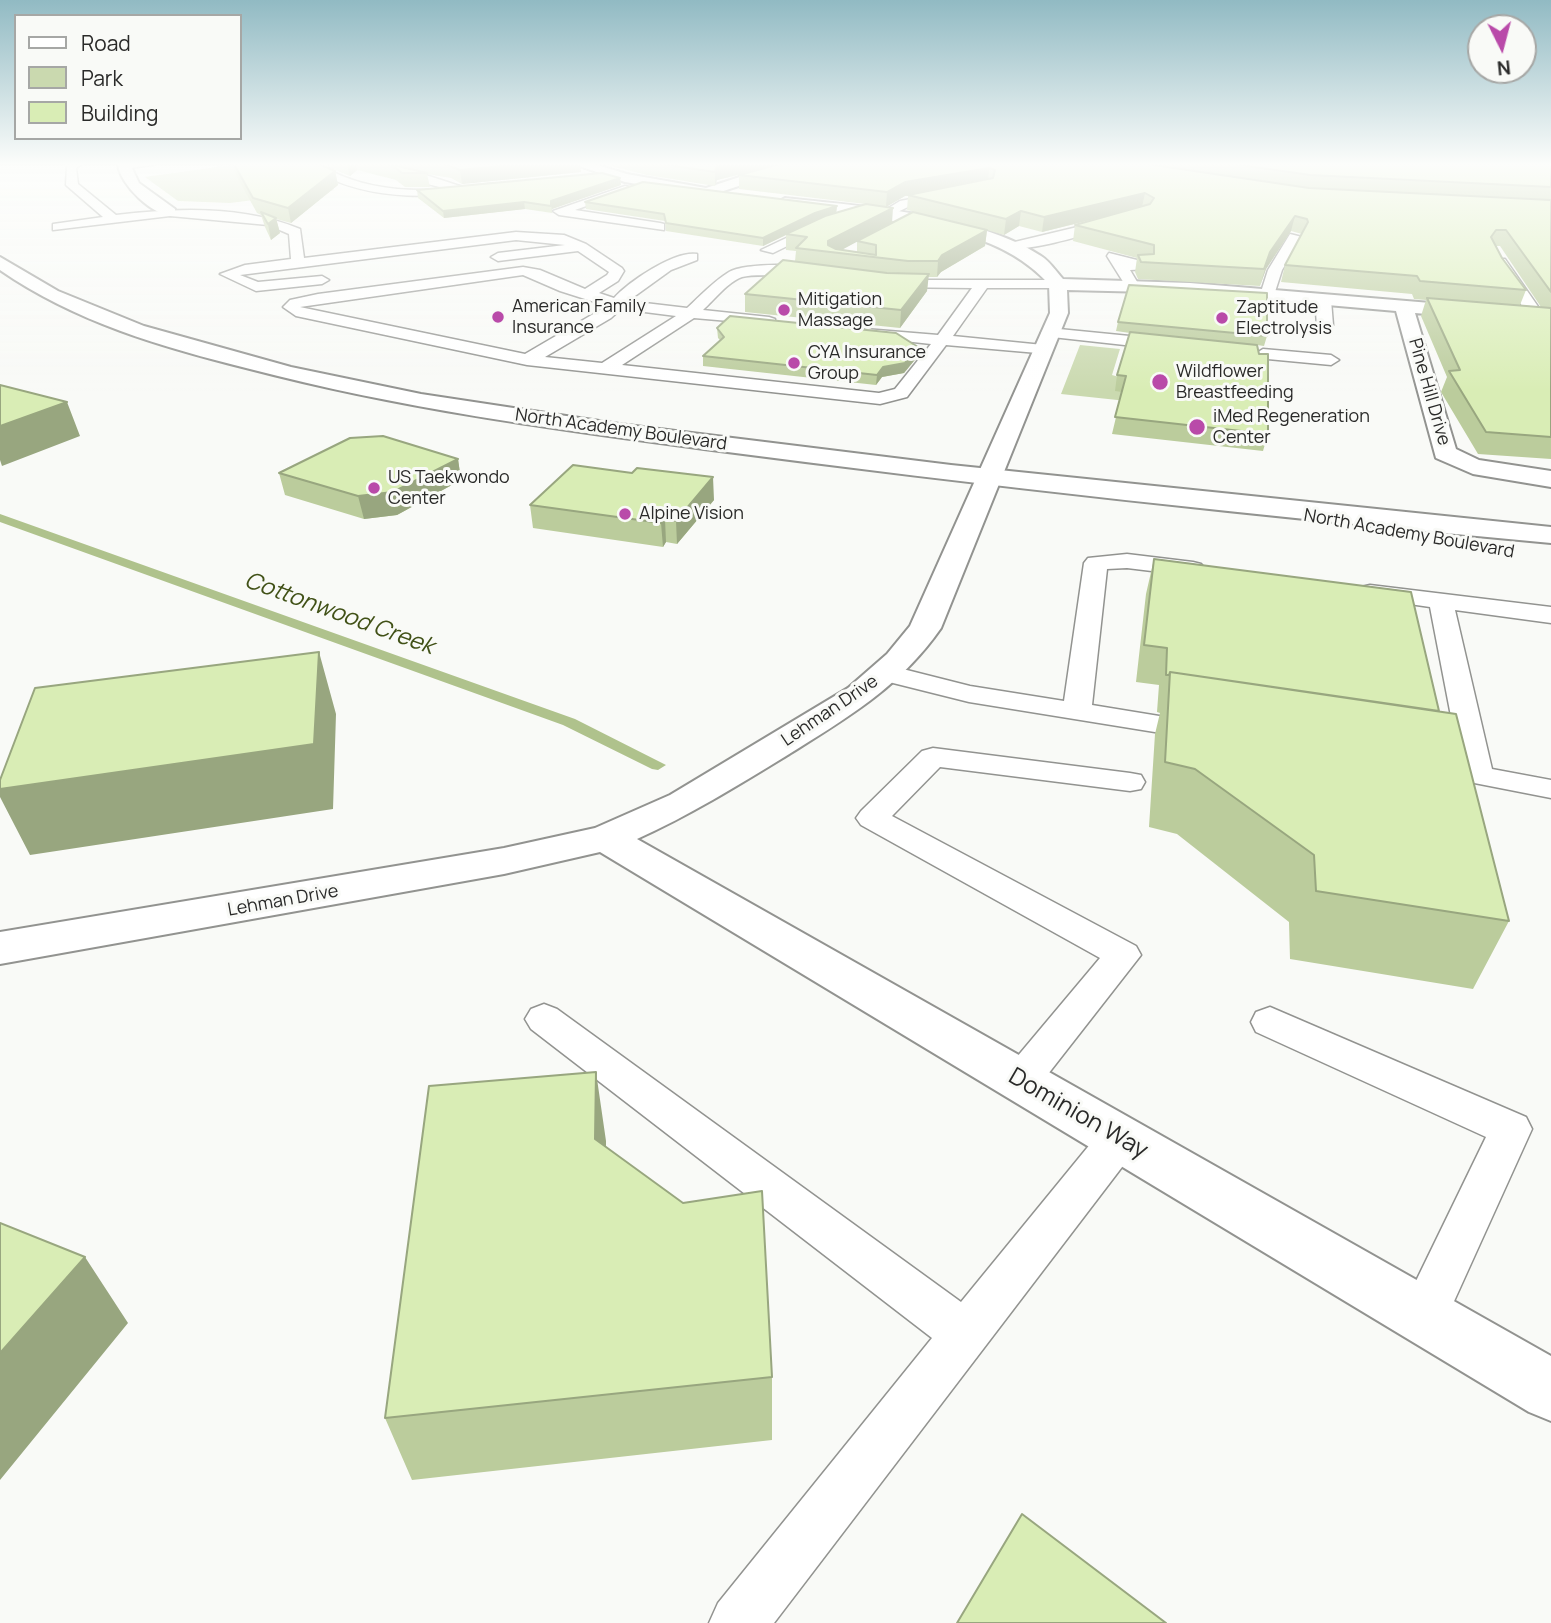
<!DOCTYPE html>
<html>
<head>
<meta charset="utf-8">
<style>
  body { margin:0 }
  #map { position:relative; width:1551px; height:1623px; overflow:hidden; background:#f9faf7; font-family:Manrope,sans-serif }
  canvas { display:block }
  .legend { position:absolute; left:14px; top:14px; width:228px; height:126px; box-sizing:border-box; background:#f9faf7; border:2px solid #a6a7a5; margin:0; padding:9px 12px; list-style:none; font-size:21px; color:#2a2a29 }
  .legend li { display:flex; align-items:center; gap:14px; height:35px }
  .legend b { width:35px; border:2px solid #a6a7a5 }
  .north { position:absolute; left:1467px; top:14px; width:70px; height:70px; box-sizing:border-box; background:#f9faf7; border:2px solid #a6a7a5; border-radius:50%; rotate:174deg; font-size:19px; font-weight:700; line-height:28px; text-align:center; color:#2a2a29 }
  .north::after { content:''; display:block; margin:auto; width:24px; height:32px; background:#b94aa9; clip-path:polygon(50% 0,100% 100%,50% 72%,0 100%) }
</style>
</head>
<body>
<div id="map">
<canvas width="1551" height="1623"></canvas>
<ul class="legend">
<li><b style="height:9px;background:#fff"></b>Road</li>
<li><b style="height:19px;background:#cad9af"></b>Park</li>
<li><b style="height:19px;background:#d9edb5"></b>Building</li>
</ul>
<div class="north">N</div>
</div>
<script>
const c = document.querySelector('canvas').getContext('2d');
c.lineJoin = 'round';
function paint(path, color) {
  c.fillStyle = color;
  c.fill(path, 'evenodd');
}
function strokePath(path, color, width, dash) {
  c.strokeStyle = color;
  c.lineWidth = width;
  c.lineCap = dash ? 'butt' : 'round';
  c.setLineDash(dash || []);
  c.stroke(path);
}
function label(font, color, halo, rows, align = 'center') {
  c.font = font + ' Manrope,sans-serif';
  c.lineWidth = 6;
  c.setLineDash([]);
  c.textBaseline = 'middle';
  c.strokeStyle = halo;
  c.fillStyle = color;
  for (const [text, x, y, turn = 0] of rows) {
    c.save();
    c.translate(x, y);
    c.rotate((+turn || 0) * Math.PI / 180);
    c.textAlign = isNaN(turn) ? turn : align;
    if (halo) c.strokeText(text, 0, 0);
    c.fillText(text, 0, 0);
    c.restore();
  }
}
const green = new Path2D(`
  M 239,164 L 245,173 L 335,190 L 230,203 L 178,201 L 145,177 Z
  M 1080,345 L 1120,349 L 1112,375 L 1200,400 L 1202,409 L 1061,394 Z`);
const stream = new Path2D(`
  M 0,514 L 575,719 L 666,765 L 658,770 L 652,769 L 563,725 L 0,522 Z`);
const lane = new Path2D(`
  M 82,164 L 76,168 L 78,184 L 116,215 C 175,208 243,205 300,229 L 304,258 L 516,232 L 564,235 L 586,244 L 622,268 L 624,271 L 618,281 L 599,293 L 614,298 C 628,282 675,250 697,254 L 697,260 L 671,270 L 628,301 L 687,308 C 700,296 714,281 729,272 C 744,263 808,262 820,273 C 812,280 761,272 742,277 C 729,281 714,300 703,310 L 769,317 L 775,319 L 775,325 L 694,318 L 622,365 L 879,393 L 895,389 L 931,344 L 859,336 L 853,334 L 853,328 L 938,335 L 972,288 L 885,287 L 878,283 L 880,280 L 1059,280 L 1066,284 L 1059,288 L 987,288 L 953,336 L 1043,345 L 1051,350 L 1049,354 L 946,345 L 907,397 L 880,404 L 527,365 L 296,316 L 283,307 L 290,300 L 318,294 L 523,267 L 540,270 L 585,289 L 607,275 L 609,272 L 578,251 L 498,261 L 491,257 L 498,253 L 565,245 L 516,240 L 240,275 L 258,282 L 322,276 L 329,280 L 322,284 L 256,291 L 220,274 L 245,265 L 291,259 L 289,234 L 268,225 L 170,216 L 53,230 L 53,224 L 103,217 L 66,185 L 67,165 ZM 523,275 L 560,291 L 607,306 L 525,354 L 300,307 ZM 621,309 L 676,316 L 602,363 L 545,357 L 611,318 Z
  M 120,164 L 157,164 L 124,169 L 120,168 Z
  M 317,164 L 327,164 L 329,170 C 367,189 405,192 448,189 L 374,171 L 370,164 C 395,164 435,178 460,186 C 473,191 491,178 503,187 L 497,190 C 436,197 378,203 320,174 Z
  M 625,186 L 629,187 L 629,191 L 575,210 L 660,223 L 664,224 L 664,230 L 559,215 L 553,211 Z
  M 948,192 L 954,195 L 952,197 L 908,207 L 883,219 L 877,215 L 900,201 Z
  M 1115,218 L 1121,222 L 1119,225 C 1098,230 1018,258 1002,245 Z
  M 822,221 L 832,224 L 773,253 L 761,250 Z
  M 1290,234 L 1302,237 L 1282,270 L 1274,295 L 1272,298 L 1262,298 L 1260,295 L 1268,270 Z
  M 1109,253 L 1149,263 L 1149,269 L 1130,270 L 1139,285 L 1137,288 L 1127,288 L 1107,256 Z
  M 1495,259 L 1505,259 L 1546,318 L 1544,321 L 1532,321 L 1493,262 Z
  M 1323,295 L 1331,300 L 1333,325 L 1325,330 L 1317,325 L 1315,300 Z
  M 1049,328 L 1170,340 L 1178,345 L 1170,350 L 1043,336 L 1041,333 Z
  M 1263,349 L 1331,355 L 1339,360 L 1331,365 L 1257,358 L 1255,354 Z
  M 1127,554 L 1193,562 L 1201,564 L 1205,569 L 1201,574 L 1193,576 L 1127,568 L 1107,569 L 1092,705 L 1208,724 L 1212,730 L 1208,736 L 1198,739 L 969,702 L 877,679 L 873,673 L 877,667 L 887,665 L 970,686 L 1064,701 L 1084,563 L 1088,558 Z
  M 1370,585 L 1551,607 L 1551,623 L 1455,610 L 1492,769 L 1551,780 L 1551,798 L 1418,772 L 1414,766 L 1418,760 L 1429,757 L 1460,763 L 1430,607 L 1361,597 L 1358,592 L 1361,587 Z
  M 933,748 L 1130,773 L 1141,775 L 1145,782 L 1141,789 L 1130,791 L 940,767 L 892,816 L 1136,946 L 1141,955 L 1034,1092 L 1020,1097 L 1006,1092 L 1000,1081 L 1006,1070 L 1100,958 L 861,825 L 856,818 L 861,811 L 922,751 Z
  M 544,1004 L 557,1009 L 961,1302 L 1105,1126 L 1120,1120 L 1135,1126 L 1141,1138 L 1135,1150 L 774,1623 L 709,1623 L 718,1603 L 932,1338 L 531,1029 L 525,1019 L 531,1009 Z
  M 1270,1007 L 1526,1117 L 1532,1129 L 1441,1330 L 1424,1337 L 1407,1330 L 1400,1314 L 1486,1137 L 1256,1032 L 1251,1022 L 1256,1012 Z`);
const street = new Path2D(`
  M 118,164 L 130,164 L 139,183 L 175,209 L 175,215 C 155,219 119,184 118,164 Z
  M 574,164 L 594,164 L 627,174 L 706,188 L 755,172 L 826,164 L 867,164 L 860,168 L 757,180 L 708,196 L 625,182 Z
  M 785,198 C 860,206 978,214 1041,256 C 1049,261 1056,271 1063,279 L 1190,283 L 1551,313 L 1551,325 L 1415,313 L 1456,449 L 1479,460 L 1551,471 L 1551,487 L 1473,474 L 1436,458 L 1396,311 L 1190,293 L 1067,290 L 1068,313 L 941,628 C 899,688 847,718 786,756 C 737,786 690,815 637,839 L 1551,1356 L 1551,1421 L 1529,1412 L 600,852 L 504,874 L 0,964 L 0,932 L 504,848 L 595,828 L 670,795 L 848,688 L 887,654 L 910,626 L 1050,313 L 1049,284 C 982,211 868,227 780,205 L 778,202 Z`);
const highway = new Path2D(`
  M 0,257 L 58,291 L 144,326 L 291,367 L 421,394 L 619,424 L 951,465 L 1551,527 L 1551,543 C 1268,517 986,486 704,449 C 552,429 399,408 250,369 C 162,347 75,322 0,270 Z`);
const wall = new Path2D(`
  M 233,164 L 319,164 L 335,171 L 338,185 L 291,223 L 276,219 L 280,233 L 271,240 L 265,227 L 261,215 L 257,213 L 236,175 Z
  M 329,164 L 580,164 L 581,172 L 462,184 L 451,178 L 427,174 L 430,187 L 405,187 L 396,180 L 357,170 L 350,176 L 331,168 Z
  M 603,164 L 1551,164 L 1551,459 L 1478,454 L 1441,392 L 1447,377 L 1421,316 L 1426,300 L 1414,299 L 1412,294 L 1281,282 L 1285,265 L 1302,234 L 1291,231 L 1266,269 L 1260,286 L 1138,279 L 1135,272 L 1137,258 L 1073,241 L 1075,225 L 1095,219 L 1042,232 L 1019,226 L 1004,235 L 987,230 L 985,246 L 941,272 L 937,277 L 928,277 L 927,291 L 900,328 L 745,312 L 745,294 L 795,261 L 796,251 L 786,250 L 786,235 L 763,246 L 666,231 L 665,221 L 586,209 L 585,202 L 837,206 L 836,213 L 865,204 L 739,189 L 739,175 L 717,180 L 715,186 L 647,175 ZM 905,196 L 908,196 L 907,210 L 975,227 L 893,223 L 886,207 ZM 857,241 L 857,252 L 841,250 ZM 1496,246 L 1500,246 L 1541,307 L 1520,305 L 1526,290 L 1502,258 Z
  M 620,178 L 621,185 L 552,209 L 552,213 L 525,209 L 444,218 L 418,198 L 417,190 Z
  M 1118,322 L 1267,336 L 1264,346 L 1257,345 L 1268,434 L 1263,451 L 1112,434 L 1122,392 L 1115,391 L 1117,375 L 1130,333 L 1116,331 Z
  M 717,328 L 918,347 L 918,356 L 904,373 L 882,377 L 876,385 L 703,366 L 703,356 L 720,340 L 718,338 Z
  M 458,459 L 461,480 L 397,515 L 364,519 L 285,495 L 279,473 Z
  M 714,500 L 677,544 L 666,542 L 663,547 L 533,528 L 530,505 Z
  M 1154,559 L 1439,711 L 1509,921 L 1473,989 L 1290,959 L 1289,922 L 1177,834 L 1149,827 L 1155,734 L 1160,713 L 1157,712 L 1159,685 L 1136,682 L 1146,594 Z
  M 606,1141 L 606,1147 L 772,1377 L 772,1440 L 412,1480 L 385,1418 Z`);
const shadedWall = new Path2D(`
  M 347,164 L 356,164 L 357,170 L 350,176 Z
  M 521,164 L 580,164 L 581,172 L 462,184 L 460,170 Z
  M 727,164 L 809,164 L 774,165 L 717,180 L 715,186 L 715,172 L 717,166 Z
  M 989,168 L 988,182 L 905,196 L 886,207 L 887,192 L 905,182 Z
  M 335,171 L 338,185 L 291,223 L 288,208 Z
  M 620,178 L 621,185 L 552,209 L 552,213 L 551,201 Z
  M 1145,193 L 1142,207 L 1042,232 L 1044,217 Z
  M 524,202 L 525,209 L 444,218 L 443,211 Z
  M 837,206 L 836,214 L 815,221 L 763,246 L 763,238 L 815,213 Z
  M 893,208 L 892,223 L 836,253 L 828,252 L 828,241 Z
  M 1021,211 L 1019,226 L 1004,235 L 1006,219 Z
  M 1295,216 L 1291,231 L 1266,269 L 1260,286 L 1270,252 Z
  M 276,218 L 280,233 L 271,240 L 268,224 Z
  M 987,230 L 985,246 L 941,272 L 937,277 L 938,261 L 942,255 Z
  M 929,274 L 927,291 L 900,328 L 901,310 Z
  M 918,347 L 918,356 L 904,373 L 882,377 L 876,385 L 877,375 L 883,367 Z
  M 67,402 L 80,436 L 2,466 L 0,460 L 0,426 Z
  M 458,459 L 461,480 L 397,515 L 364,519 L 358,496 Z
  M 713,477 L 714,500 L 677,544 L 676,521 Z
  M 665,519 L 666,542 L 663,547 L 661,523 Z
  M 319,652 L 336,714 L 333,809 L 30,855 L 0,797 L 0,789 Z
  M 596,1072 L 606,1141 L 606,1207 L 595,1139 Z
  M 85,1257 L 128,1323 L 0,1480 L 0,1353 Z`);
const building = new Path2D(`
  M 234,164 L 319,164 L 335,171 L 288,208 L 253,198 Z
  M 386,164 L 389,164 L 427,173 L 402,173 L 393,166 Z
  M 445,164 L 521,164 L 460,170 Z
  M 662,164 L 727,164 L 717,166 L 715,172 Z
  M 784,164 L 1147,164 L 1309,188 L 1551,200 L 1551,292 L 1506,230 L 1496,230 L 1491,237 L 1502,258 L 1526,290 L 1420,281 L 1417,276 L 1285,265 L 1308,222 L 1307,219 L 1295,216 L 1270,252 L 1264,269 L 1141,262 L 1138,255 L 1154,254 L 1154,245 L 1075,225 L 1150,204 L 1154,198 L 1145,193 L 1044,217 L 1021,211 L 1006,219 L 908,195 L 993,178 L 995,170 L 989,168 L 905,182 L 887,192 L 739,175 L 776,165 Z
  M 1234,164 L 1551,164 L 1551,187 L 1310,175 Z
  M 602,173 L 620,178 L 551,201 L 551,206 L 524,202 L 443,211 L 417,190 Z
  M 643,182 L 837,206 L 815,213 L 763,238 L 666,223 L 664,214 L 585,202 Z
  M 866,204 L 893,208 L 828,241 L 828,245 L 836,249 L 876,255 L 876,245 L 857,241 L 913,212 L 987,230 L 942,255 L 938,261 L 908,261 L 796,248 L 807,237 L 786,234 L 825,216 Z
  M 261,212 L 276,218 L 268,224 Z
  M 783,260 L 887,273 L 929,274 L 901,310 L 745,294 Z
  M 1129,285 L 1267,293 L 1267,336 L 1118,322 Z
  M 1427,298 L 1551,308 L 1551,437 L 1486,432 L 1449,371 L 1460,370 Z
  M 730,316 L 896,333 L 918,347 L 905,363 L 883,367 L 877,375 L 703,356 L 724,337 L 717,328 Z
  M 1130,332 L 1257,345 L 1259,354 L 1268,354 L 1268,434 L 1115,417 L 1126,376 L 1117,375 Z
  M 0,385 L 67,402 L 0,426 Z
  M 383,436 L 458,459 L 393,492 L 358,496 L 279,473 L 350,438 Z
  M 573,465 L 632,473 L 637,468 L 713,477 L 676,521 L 665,519 L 661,523 L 530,505 Z
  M 1154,559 L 1411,592 L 1439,711 L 1170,672 L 1169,675 L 1166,675 L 1167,648 L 1144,645 Z
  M 319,652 L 314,744 L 0,789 L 0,780 L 35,688 Z
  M 1170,672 L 1456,714 L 1509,921 L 1316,891 L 1314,855 L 1195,769 L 1165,762 Z
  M 596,1072 L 595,1139 L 683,1203 L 762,1191 L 772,1377 L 385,1418 L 429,1086 Z
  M 0,1223 L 85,1257 L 0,1353 Z
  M 1022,1514 L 1166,1623 L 957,1623 Z`);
const markers = [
  [784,310,7,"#b94aa9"],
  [498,317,7,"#b94aa9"],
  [1222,318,7,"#b94aa9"],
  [794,363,7,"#b94aa9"],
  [1160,382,9,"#b94aa9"],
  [1197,427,9,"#b94aa9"],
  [374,488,7,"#b94aa9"],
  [625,514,7,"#b94aa9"]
];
const farPoinames = [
  ["Mitigation",798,300],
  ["Massage",798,321],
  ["American Family",512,307],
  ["Insurance",512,328],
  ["Zaptitude",1236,308],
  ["Electrolysis",1236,329],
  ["CYA Insurance",808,353],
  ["Group",808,374],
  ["Wildflower",1176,372],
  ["Breastfeeding",1176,393],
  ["iMed Regeneration",1213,417],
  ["Center",1213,438],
  ["US Taekwondo",388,478],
  ["Center",388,499],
  ["Alpine Vision",639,514]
];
const farStreetnames = [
  ["Pine Hill Drive",1429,392,74],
  ["North Academy Boulevard",621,430,8],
  ["North Academy Boulevard",1409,534,10],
  ["Lehman Drive",830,711,-34],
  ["Lehman Drive",283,901,-10]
];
const waterNames = [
  ["Cottonwood Creek",339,614,20]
];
const nearStreetnames = [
  ["Dominion Way",1078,1114,30]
];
paint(green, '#cad9af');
paint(stream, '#afc28c');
strokePath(lane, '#929390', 3);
strokePath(street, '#929390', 4);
strokePath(highway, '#929390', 4);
paint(lane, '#fff');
paint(street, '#fff');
paint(highway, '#fff');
paint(wall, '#bbcc9c');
paint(shadedWall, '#98a67f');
paint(building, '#d9edb5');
strokePath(building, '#98a67f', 2);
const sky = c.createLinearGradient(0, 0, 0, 391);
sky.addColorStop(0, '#91bac3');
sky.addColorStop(0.42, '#fcfdfb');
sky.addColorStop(1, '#fcfdfb00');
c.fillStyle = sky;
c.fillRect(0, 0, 1551, 391);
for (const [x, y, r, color] of markers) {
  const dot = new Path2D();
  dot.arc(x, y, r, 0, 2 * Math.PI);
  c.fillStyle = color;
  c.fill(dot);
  strokePath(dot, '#f9faf7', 2.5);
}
label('18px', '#2a2a29', '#f9faf7', farPoinames, 'left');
label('18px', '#2a2a29', '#f9faf7', farStreetnames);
label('italic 23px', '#415117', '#f9faf7', waterNames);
label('24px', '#2a2a29', '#f9faf7', nearStreetnames);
</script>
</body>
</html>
